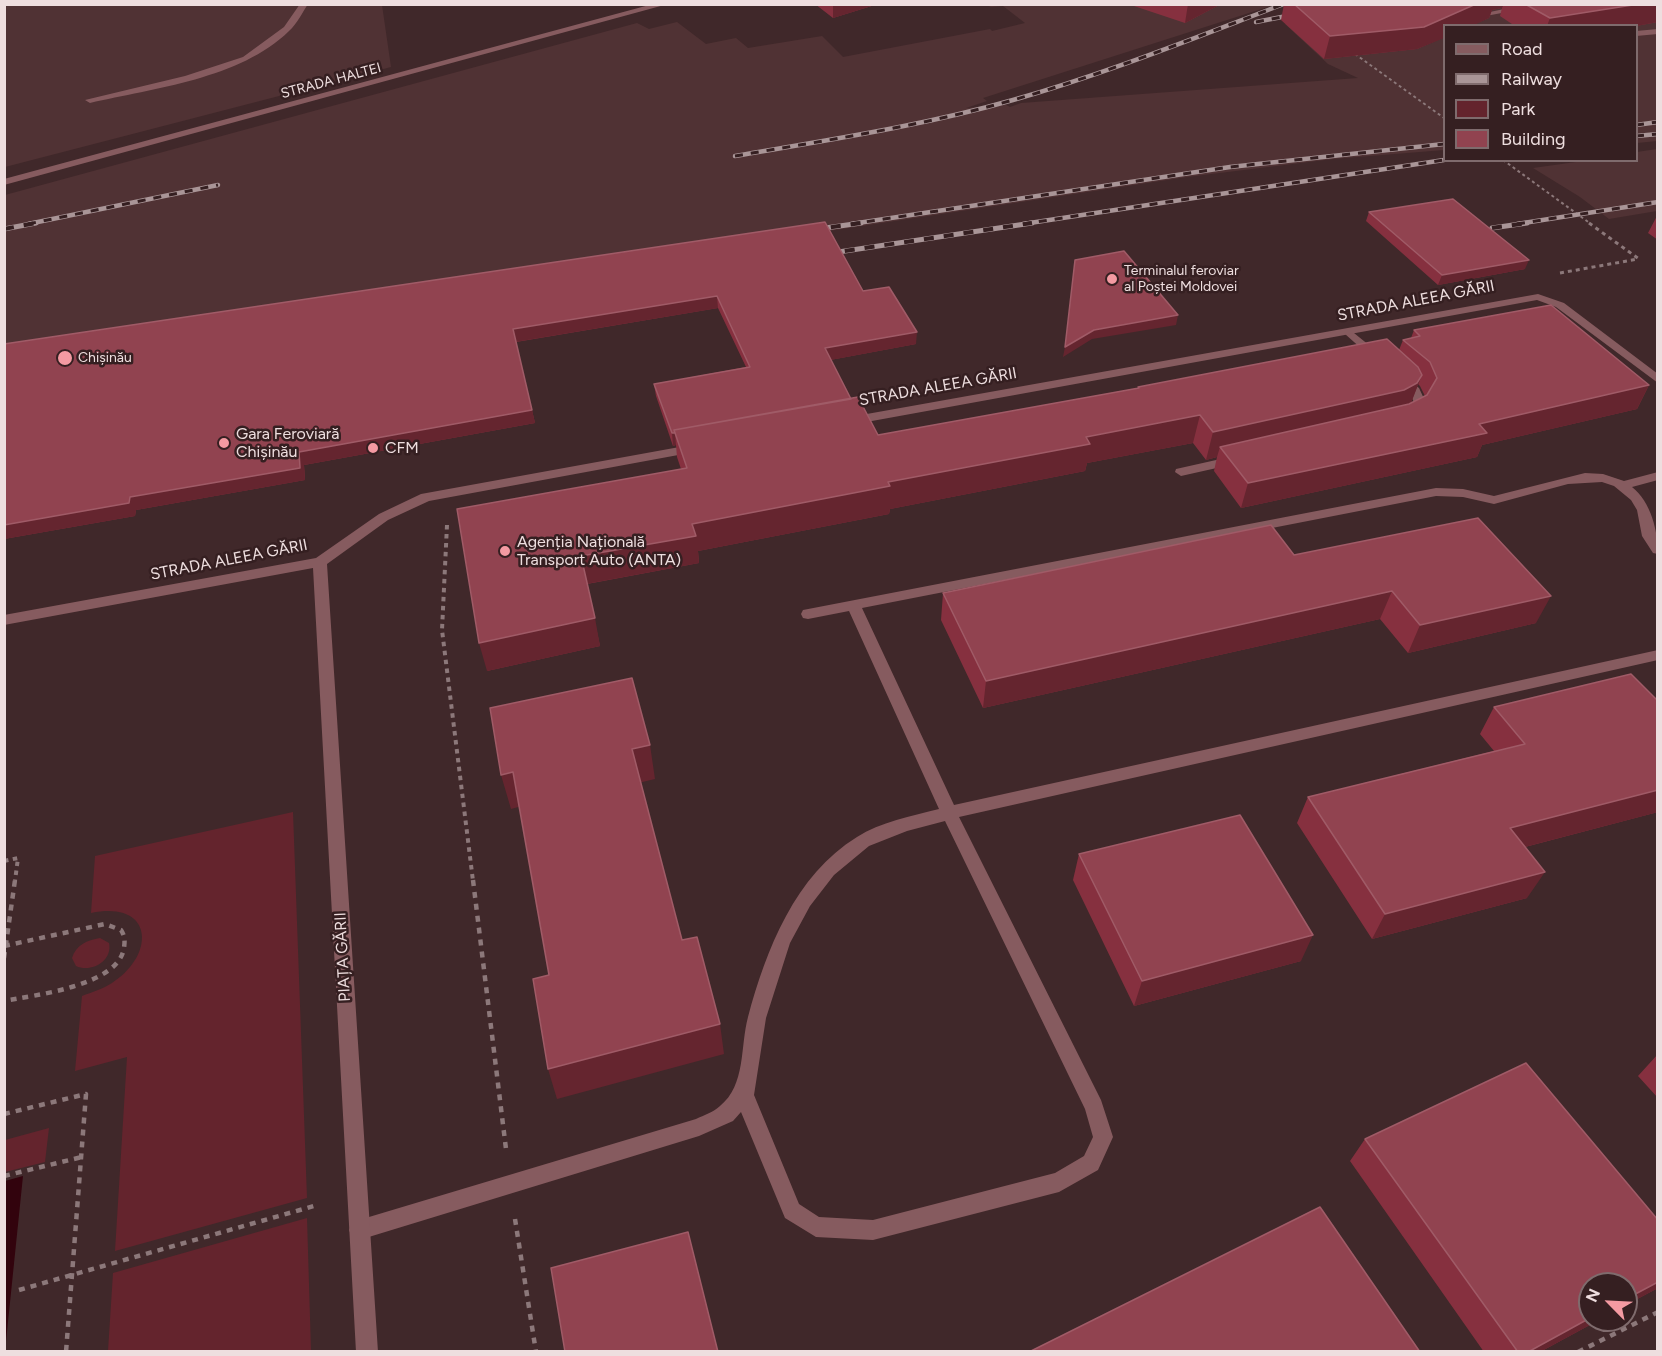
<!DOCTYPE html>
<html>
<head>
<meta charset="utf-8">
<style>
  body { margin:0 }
  #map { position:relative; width:1662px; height:1356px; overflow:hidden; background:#40282a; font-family:Figtree,sans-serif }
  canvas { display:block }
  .frame { position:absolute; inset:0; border:6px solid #eededf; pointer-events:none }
  .legend { position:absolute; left:1443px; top:24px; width:195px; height:138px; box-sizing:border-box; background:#351f21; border:2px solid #7f6b6d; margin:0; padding:8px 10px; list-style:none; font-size:18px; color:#eededf }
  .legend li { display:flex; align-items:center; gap:12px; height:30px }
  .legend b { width:30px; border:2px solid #7f6b6d }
  .north { position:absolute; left:1578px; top:1272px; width:60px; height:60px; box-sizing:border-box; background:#351f21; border:2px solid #7f6b6d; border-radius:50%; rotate:294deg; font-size:16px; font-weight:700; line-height:24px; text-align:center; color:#eededf }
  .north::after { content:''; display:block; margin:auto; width:21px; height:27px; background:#f49aa2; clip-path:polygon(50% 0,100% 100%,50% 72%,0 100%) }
</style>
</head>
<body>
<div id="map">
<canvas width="1662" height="1356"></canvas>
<div class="frame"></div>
<ul class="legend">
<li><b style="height:8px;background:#865b5f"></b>Road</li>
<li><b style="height:8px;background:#a99597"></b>Railway</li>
<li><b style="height:16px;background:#64242d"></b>Park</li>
<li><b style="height:16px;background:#914350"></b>Building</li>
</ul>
<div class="north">N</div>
</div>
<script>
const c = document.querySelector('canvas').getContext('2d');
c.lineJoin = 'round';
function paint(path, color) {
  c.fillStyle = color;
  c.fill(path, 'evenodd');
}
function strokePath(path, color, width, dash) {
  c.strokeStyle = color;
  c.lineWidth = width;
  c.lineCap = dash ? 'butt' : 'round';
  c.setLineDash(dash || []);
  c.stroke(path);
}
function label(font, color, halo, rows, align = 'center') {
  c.font = font + ' Figtree,sans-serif';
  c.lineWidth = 5;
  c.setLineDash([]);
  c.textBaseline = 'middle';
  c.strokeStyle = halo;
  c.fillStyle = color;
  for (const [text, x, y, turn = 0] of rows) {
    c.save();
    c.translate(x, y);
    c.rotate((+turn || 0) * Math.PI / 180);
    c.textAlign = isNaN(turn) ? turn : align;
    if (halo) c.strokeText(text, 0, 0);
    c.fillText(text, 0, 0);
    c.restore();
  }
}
const built = new Path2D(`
  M 5,5 L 382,5 L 391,67 L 5,167 Z
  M 987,5 L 1274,5 L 983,98 L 987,101 L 966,108 L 1006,105 L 1010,107 L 1021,103 L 1358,78 L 1328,64 L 1285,24 L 1355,7 L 1657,5 L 1657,141 L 1637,143 L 1636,26 L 1444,26 L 1444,150 L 1333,159 L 1187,177 L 5,355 L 5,195 L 637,23 L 649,29 L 677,22 L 706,44 L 736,38 L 748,48 L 822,36 L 843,57 L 990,29 L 992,31 L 1025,23 L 1003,6 L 991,7 Z
  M 1657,149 L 1657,211 L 1609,219 L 1580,197 L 1533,168 L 1583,161 L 1636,160 L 1637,152 Z`);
const green = new Path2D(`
  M 293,812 L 307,1198 L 115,1251 L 127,1057 L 75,1071 L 82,996 C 92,992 103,989 112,983 C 156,955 154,900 91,913 L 95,856 Z
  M 100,938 L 109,943 C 113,961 91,973 76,966 L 72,958 C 76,945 87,940 100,938 Z
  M 49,1128 L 45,1162 L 5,1172 L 5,1140 Z
  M 307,1218 L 311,1351 L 108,1351 L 113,1273 Z`);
const water = new Path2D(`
  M 23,1176 L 5,1351 L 5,1181 Z`);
const pathFar3 = new Path2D(`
  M 1355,54 L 1444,118
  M 1503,160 L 1591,224`);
const pathFar2 = new Path2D(`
  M 1589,223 L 1639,259
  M 1560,273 L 1638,259`);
const pathFar1 = new Path2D(`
  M 447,525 L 442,630 L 473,881
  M 4,861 L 18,858 L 15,881`);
const path = new Path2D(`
  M 473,880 L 506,1149
  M 4,946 L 105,924 L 121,930 C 125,936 125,941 124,948 C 118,986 35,995 4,1001
  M 4,958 L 15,880
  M 4,1114 L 86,1094 L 66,1352
  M 4,1176 L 82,1157
  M 515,1219 L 536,1352
  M 19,1290 L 314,1206
  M 1578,1352 L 1658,1312`);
const service = new Path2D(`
  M 300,4 L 308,4 C 302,13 297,24 289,31 C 240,79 154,88 90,103 L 85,100 L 185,76 L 243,57 L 284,27 Z
  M 1528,4 L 1549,4 L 1470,19 L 1466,17 Z
  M 1658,29 L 1658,34 L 1636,36 L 1636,31 Z
  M 1349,329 L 1380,354 L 1380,358 L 1372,358 L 1345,334 L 1345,330 Z
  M 1401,374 L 1419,388 L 1426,403 L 1415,418 L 1407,418 L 1405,415 L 1414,403 L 1410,392 L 1395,378 Z
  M 1234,456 L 1239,457 L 1240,460 L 1239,463 L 1181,476 L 1175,472 L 1176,469 Z
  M 1658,472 L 1658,480 L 1632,487 C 1651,502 1658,531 1658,554 L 1653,553 L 1642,536 L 1637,510 L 1631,500 L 1614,486 L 1602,482 L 1568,484 L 1494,504 L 1463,497 L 1436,496 L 862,608 L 954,805 L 1658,650 L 1658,660 L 959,817 L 1101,1100 L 1113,1137 L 1098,1170 L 1059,1192 L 873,1240 L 816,1237 L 785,1218 L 741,1112 L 733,1121 L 699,1136 L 359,1240 L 352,1237 L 349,1230 L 352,1223 L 359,1220 L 696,1119 C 704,1115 714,1112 720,1106 C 746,1085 740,1047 748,1017 C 766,950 795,875 857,837 C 880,822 912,816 939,809 L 849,611 L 808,619 L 803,618 L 801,614 L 803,610 L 1436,488 L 1463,489 L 1494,496 L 1585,473 L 1603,474 L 1624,481 ZM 945,821 L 1085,1109 L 1093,1137 L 1084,1156 L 1055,1173 L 873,1220 L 819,1217 L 799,1204 L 754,1095 L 766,1018 L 790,943 L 810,906 L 834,875 L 869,846 L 907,831 Z`);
const minor = new Path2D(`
  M 653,4 L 668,4 L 4,185 L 4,179 Z
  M 1538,294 L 1564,303 L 1658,374 L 1658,383 L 1556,307 L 1537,300 L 850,425 L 844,421 L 850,417 Z
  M 696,444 L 700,445 L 702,448 L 700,451 L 429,501 L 388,520 L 327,564 L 378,1352 L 356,1352 L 313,568 L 4,625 L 4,615 L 316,558 L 379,514 L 421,494 Z`);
const railFar1 = new Path2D(`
  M 1256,22 L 1297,14
  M 1636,125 L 1658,122
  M 1636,136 L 1658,134
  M 735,156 C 828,140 922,126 1013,100 C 1105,74 1194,38 1284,4
  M 28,224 L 218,185
  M 851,224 L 1230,167 L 1444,144
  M 1023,224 L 1444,160
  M 1517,224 L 1658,202`);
const rail = new Path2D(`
  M 1492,228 L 1527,223
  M 4,229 L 36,223
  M 811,230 L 861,223
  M 825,254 L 1032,223`);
const wall = new Path2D(`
  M 815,4 L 878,4 L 833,18 Z
  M 1128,4 L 1221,4 L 1185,23 Z
  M 1284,4 L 1658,4 L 1658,22 L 1636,26 L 1515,26 L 1500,16 L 1502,8 L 1492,10 L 1489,18 L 1417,49 L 1324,59 L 1281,20 Z
  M 1369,212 L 1525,269 L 1438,285 L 1366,221 Z
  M 1658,214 L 1658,240 L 1648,233 Z
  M 825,222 L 863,291 L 916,344 L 830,360 L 851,399 L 878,435 L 1138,388 L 1138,387 L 1399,350 L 1403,340 L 1411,338 L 1414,330 L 1649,385 L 1637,409 L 1482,445 L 1477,457 L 1241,508 L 1214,471 L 1217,457 L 1206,460 L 1193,443 L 1087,463 L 1085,471 L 890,509 L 889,514 L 698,551 L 699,563 L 587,584 L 600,646 L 487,671 L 681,469 L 677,457 L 676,445 L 673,446 L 656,396 L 654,384 L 746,367 L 718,308 L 516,342 L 535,423 L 304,465 L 305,480 L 136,510 L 135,516 L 4,539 ZM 1418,384 L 1420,386 L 1425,396 L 1411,403 Z
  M 1294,555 L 1536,623 L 1408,653 L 1380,619 L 983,708 L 941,620 L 943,593 Z
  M 1658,701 L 1658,812 L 1525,847 L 1527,898 L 1372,939 L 1297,823 L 1308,797 L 1494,751 L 1480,734 L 1494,707 Z
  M 1079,854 L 1301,961 L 1134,1006 L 1073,880 Z
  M 1658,1054 L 1658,1098 L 1638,1076 Z
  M 1365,1139 L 1658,1288 L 1626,1305 L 1626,1284 L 1590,1320 L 1599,1320 L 1540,1352 L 1484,1352 L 1350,1161 Z`);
const shadedWall = new Path2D(`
  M 833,4 L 878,4 L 833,18 Z
  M 1188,4 L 1221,4 L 1185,23 Z
  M 1463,4 L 1504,4 L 1502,8 L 1492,10 L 1489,18 L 1472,26 L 1444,26 L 1444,38 L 1417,49 L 1324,59 L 1330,36 Z
  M 1639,4 L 1658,4 L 1658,22 L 1636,26 L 1547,26 L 1550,18 Z
  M 1529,260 L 1525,269 L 1438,285 L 1442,275 Z
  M 717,296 L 718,308 L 515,342 L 513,329 Z
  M 1178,315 L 1176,325 L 1092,339 L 1063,357 L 1065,347 L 1094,330 Z
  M 917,332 L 916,344 L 825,361 L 825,348 Z
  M 1422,375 L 1411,403 L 1406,410 L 1220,447 L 1217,457 L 1206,460 L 1213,432 Z
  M 1649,385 L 1637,409 L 1482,445 L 1477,457 L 1241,508 L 1248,483 L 1479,424 Z
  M 532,410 L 535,423 L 304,465 L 305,480 L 136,510 L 135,516 L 4,539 L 4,525 L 130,497 L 299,452 Z
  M 1200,415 L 1193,443 L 1087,463 L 1085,471 L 890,509 L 889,514 L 698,551 L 699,563 L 586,584 L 581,556 L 692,524 L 888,482 L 1086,437 Z
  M 672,433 L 675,433 L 676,445 L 673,446 Z
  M 1392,591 L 1380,619 L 983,708 L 986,681 Z
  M 1551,596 L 1536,623 L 1408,653 L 1420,625 Z
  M 595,618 L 600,646 L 487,671 L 479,643 Z
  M 650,745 L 655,779 L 638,783 L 632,749 Z
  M 513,772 L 522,806 L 511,809 L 501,775 Z
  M 1658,790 L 1658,812 L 1494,855 L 1510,828 Z
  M 1545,872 L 1527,898 L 1372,939 L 1385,914 Z
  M 1313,935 L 1301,961 L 1134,1006 L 1142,981 Z
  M 720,1024 L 724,1054 L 557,1099 L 548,1069 Z
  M 1658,1282 L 1658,1288 L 1626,1305 L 1626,1299 Z
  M 1590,1318 L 1590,1320 L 1599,1320 L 1540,1352 L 1528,1352 Z`);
const building = new Path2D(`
  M 1294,4 L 1476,4 L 1424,27 L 1330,36 Z
  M 1525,4 L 1639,4 L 1550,18 Z
  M 1453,199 L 1529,260 L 1442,275 L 1369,212 Z
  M 825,222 L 863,291 L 889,287 L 917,332 L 825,348 L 851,399 L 674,430 L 675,433 L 672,433 L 654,384 L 750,367 L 717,296 L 513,329 L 532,410 L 299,452 L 300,468 L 130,497 L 129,503 L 4,525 L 4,344 Z
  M 1124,251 L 1178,315 L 1094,330 L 1065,347 L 1075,260 Z
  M 1551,305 L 1649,385 L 1479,424 L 1487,433 L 1248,483 L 1220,447 L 1409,404 L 1427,395 L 1437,378 L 1430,362 L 1403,340 L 1420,336 L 1414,330 Z
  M 1387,339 L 1418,367 L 1422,375 L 1417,383 L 1404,390 L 1213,432 L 1200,415 L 1086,437 L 1090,444 L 888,482 L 890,486 L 692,524 L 696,536 L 581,556 L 595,618 L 479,643 L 457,509 L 687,468 L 674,430 L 858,397 L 878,435 L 1139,388 L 1138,387 Z
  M 1478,518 L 1551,596 L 1420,625 L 1392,591 L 986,681 L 943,593 L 1271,525 L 1294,555 Z
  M 1631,674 L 1658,701 L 1658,790 L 1510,828 L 1545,872 L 1385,914 L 1308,797 L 1525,744 L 1494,707 Z
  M 632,678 L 650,745 L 632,749 L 682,940 L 697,937 L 720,1024 L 548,1069 L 533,979 L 549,975 L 513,772 L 501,775 L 490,708 Z
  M 1240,815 L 1313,935 L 1142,981 L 1079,854 Z
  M 1526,1063 L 1658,1220 L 1658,1282 L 1626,1299 L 1626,1284 L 1590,1284 L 1590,1318 L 1528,1352 L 1518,1352 L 1365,1139 Z
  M 1320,1207 L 1420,1352 L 1029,1352 Z
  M 688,1232 L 718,1352 L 565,1352 L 551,1268 Z`);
const markers = [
  [1112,279,6,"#f49aa2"],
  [65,358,8,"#f49aa2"],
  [224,443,6,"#f49aa2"],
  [373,448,6,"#f49aa2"],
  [505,551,6,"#f49aa2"]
];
const farStreetnames = [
  ["STRADA HALTEI",331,81,-15]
];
const farPoinames = [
  ["Terminalul feroviar",1124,271],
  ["al Poștei Moldovei",1124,287],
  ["Chișinău",78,358]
];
const streetNames = [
  ["STRADA ALEEA GĂRII",1416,301,-11],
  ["STRADA ALEEA GĂRII",938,387,-10],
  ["STRADA ALEEA GĂRII",229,560,-11],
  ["PIAȚA GĂRII",343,957,-93]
];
const poiNames = [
  ["Gara Feroviară",236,434],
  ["Chișinău",236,452],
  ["CFM",385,448],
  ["Agenția Națională",517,542],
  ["Transport Auto (ANTA)",517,560]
];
paint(built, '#503234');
paint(green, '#64242d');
paint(water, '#32030d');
strokePath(pathFar3, '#8c787a', 2, [3, 3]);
strokePath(pathFar2, '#8c787a', 3, [4, 4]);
strokePath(pathFar1, '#8c787a', 4, [4.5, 4.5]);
strokePath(path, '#8c787a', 4.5, [6, 6]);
paint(service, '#865b5f');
paint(minor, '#865b5f');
strokePath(railFar1, '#a99597', 4.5);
strokePath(rail, '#a99597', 5);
strokePath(railFar1, '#351f21', 3, [8]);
strokePath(rail, '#351f21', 4, [10]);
paint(wall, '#86303f');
paint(shadedWall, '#65252f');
paint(building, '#914350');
strokePath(building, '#a05b67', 1.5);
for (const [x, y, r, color] of markers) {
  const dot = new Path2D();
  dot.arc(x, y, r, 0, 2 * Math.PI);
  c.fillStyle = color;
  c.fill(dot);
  strokePath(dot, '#351f21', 2);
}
label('14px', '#eededf', '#351f21', farStreetnames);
label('14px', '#eededf', '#351f21', farPoinames, 'left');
label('16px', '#eededf', '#351f21', streetNames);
label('16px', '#eededf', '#351f21', poiNames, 'left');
</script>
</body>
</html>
